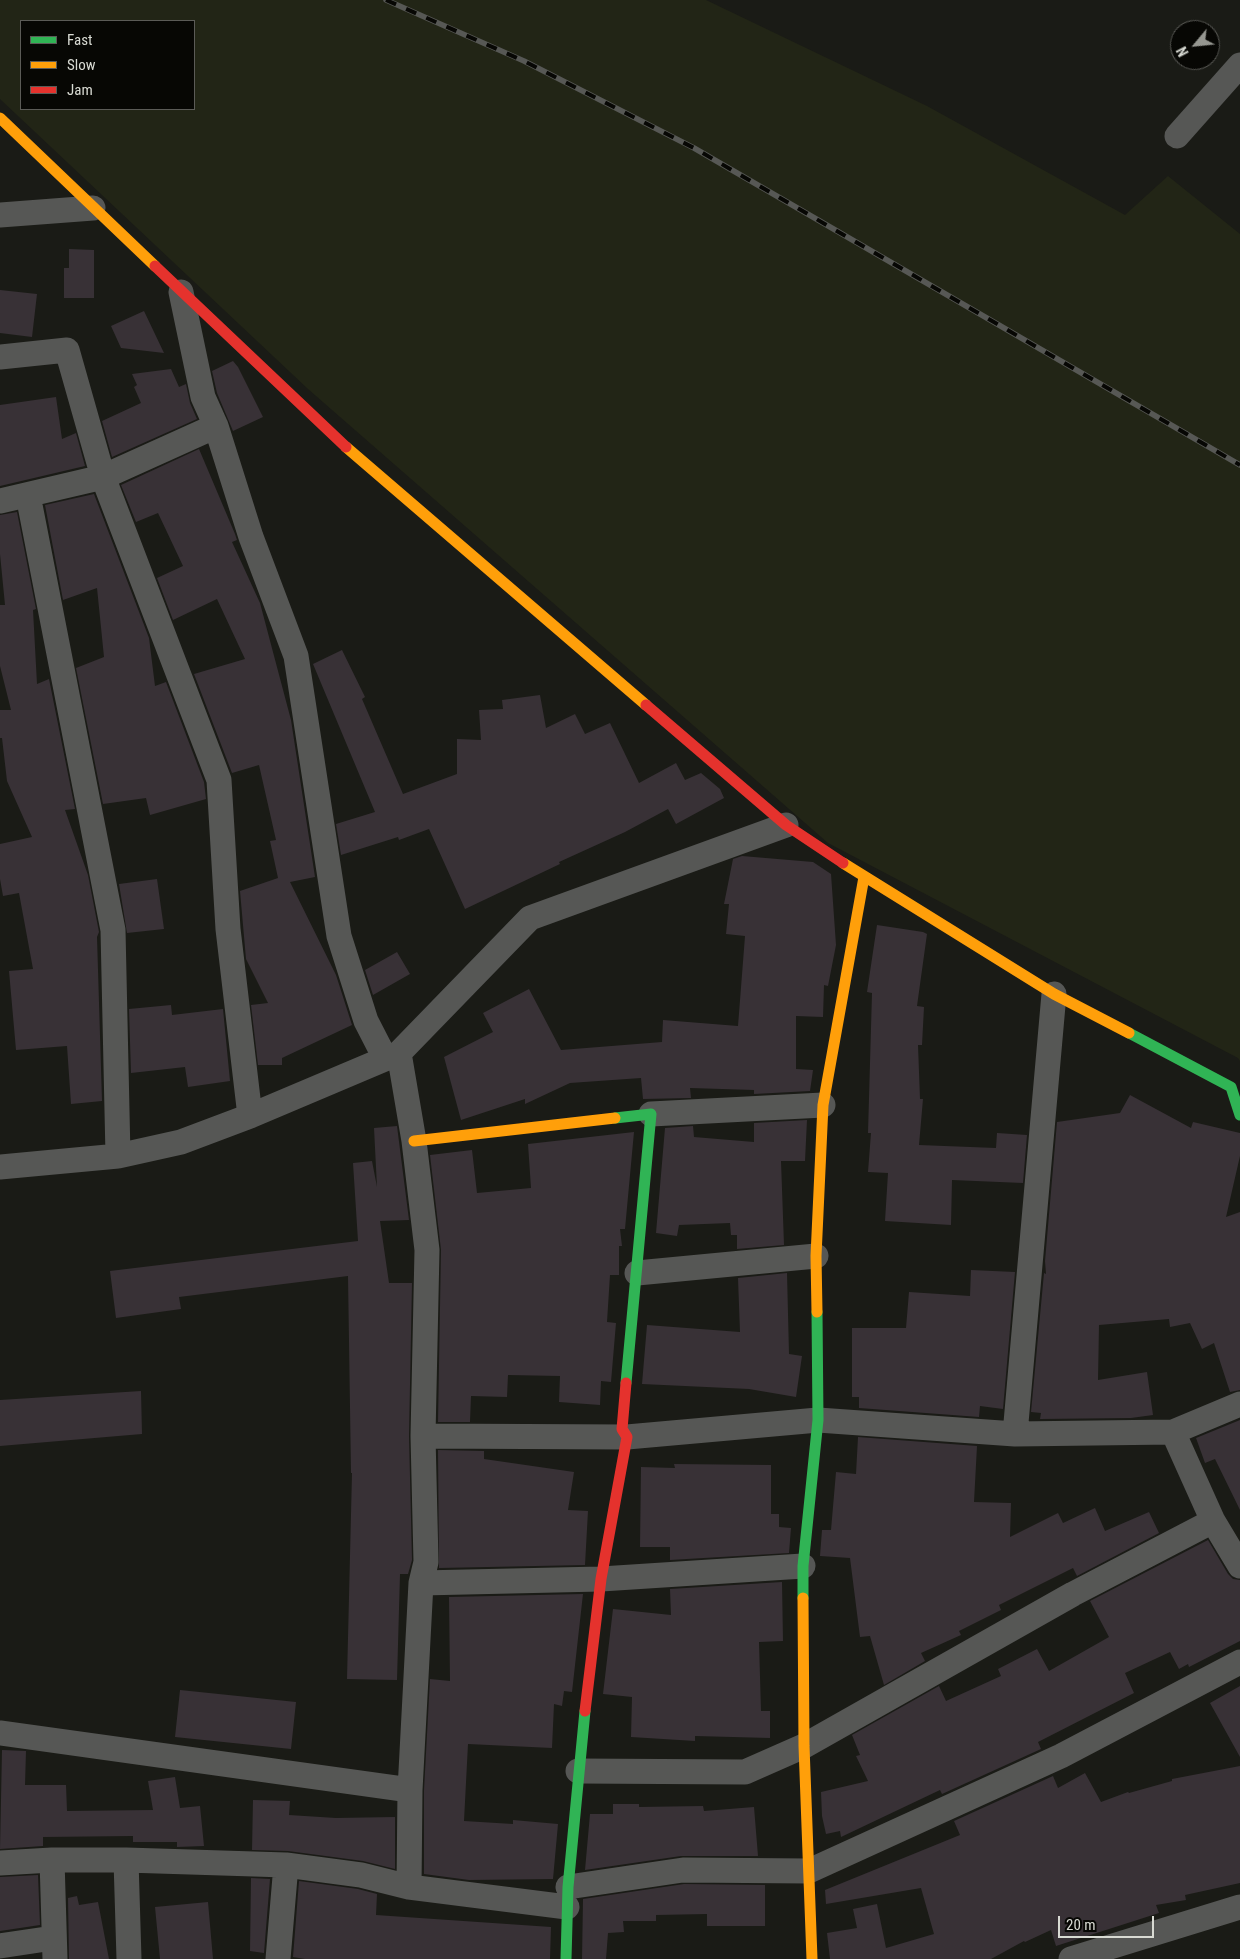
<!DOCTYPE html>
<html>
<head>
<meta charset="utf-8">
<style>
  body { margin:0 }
  #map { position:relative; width:1240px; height:1959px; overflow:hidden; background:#1a1b16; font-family:"Roboto Condensed",sans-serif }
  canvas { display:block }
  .legend { position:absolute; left:20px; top:20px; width:175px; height:90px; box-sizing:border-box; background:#070704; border:1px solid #5b5b57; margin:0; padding:6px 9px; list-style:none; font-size:15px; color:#d8dad3 }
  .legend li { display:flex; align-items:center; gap:10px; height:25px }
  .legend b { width:25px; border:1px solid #5b5b57 }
  .north { position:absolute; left:1170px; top:20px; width:50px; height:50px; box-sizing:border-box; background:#070704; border:1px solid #5b5b57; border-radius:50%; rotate:242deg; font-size:14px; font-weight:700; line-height:20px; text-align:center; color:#d8dad3 }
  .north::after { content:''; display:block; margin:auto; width:18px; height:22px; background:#969791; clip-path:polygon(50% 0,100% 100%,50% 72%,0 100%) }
  .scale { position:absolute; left:1058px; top:1916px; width:96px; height:22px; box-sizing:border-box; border:2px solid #d8dad3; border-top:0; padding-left:6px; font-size:15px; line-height:18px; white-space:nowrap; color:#d8dad3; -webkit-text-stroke:4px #070704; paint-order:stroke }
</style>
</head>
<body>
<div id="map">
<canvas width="1240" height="1959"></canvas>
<ul class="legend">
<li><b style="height:6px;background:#30b455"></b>Fast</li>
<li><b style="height:6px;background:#ff9f0a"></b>Slow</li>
<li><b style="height:6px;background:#e5322d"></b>Jam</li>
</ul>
<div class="north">N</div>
<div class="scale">20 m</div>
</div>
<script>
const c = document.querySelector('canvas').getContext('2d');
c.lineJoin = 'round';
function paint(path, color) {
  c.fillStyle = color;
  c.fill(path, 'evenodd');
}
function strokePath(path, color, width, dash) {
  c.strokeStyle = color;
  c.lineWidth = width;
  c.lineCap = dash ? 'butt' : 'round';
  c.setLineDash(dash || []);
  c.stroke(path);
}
const built = new Path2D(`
  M 0,0 L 706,0 L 927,106 L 1125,215 L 1168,176 L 1240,234 L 1240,1061 L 1238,1058 L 828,843 L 308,389 L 0,99 ZM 21,21 L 194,21 L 194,109 L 21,109 Z`);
const building = new Path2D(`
  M 69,249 L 94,250 L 94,298 L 64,298 L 64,268 L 69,268 Z
  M 0,290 L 37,294 L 32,337 L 0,333 Z
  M 144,311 L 164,353 L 121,348 L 111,326 Z
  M 233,361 L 238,367 L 263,417 L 233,431 L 217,393 L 212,371 Z
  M 171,369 L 179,387 L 186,384 L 190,403 L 197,419 L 112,457 L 102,421 L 141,403 L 134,387 L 137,385 L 132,374 Z
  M 56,397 L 62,439 L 76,433 L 85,466 L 0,486 L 0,405 Z
  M 199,449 L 235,534 L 237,540 L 232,542 L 260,603 L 291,720 L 315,877 L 290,882 L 336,975 L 352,1025 L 282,1058 L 282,1065 L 258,1065 L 251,1005 L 268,1003 L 246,959 L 240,891 L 278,878 L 270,841 L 276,840 L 259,765 L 232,773 L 194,674 L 245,659 L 217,599 L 173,620 L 157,578 L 183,566 L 158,513 L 136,522 L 121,485 Z
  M 94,494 L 149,638 L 155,686 L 166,682 L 204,782 L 206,799 L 150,815 L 146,798 L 103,804 L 76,668 L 104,657 L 97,588 L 63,600 L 45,505 Z
  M 17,512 L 36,609 L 33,610 L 37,684 L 49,679 L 75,809 L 65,810 L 88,875 L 99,932 L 97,937 L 102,1101 L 71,1104 L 67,1046 L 16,1050 L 9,971 L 33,969 L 19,893 L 3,896 L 0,879 L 0,844 L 32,837 L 7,781 L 2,738 L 0,738 L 0,710 L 11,710 L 0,666 L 0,605 L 5,605 L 0,554 L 0,515 Z
  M 342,650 L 365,697 L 362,699 L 403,794 L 457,774 L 457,739 L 481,740 L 479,710 L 503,709 L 502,700 L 540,695 L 546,728 L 575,714 L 585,734 L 610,723 L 639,783 L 676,763 L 685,780 L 701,773 L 720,789 L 724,798 L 676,824 L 668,809 L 625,832 L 559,862 L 560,864 L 465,909 L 429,829 L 399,840 L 398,837 L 341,855 L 336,824 L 375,812 L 313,664 Z
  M 742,856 L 813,862 L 831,874 L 836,945 L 828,986 L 824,985 L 823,1017 L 796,1016 L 796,1069 L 813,1070 L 810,1091 L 754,1094 L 754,1090 L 690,1088 L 691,1098 L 643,1099 L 641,1078 L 570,1083 L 525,1104 L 525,1099 L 461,1120 L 444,1057 L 493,1032 L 483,1013 L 529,989 L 561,1050 L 662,1042 L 663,1020 L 738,1026 L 745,936 L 726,934 L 729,904 L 724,904 L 733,859 Z
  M 157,879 L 164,929 L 127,933 L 119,884 Z
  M 877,925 L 923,932 L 927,934 L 917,1006 L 924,1007 L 922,1045 L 918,1045 L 920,1099 L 923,1099 L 919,1145 L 996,1148 L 997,1133 L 1027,1135 L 1023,1183 L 952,1180 L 951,1225 L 885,1221 L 888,1173 L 868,1172 L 871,1133 L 868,1133 L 872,993 L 867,992 Z
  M 397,952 L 410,974 L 373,995 L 365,970 Z
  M 171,1005 L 172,1015 L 223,1009 L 230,1081 L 188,1087 L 185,1067 L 131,1073 L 129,1009 Z
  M 1130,1095 L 1191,1128 L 1193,1122 L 1240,1133 L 1240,1156 L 1226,1217 L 1240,1212 L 1240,1390 L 1230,1392 L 1214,1343 L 1202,1349 L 1190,1323 L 1170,1327 L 1169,1319 L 1099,1325 L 1098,1380 L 1147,1372 L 1153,1415 L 1131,1418 L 1040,1419 L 1041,1413 L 1031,1412 L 1044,1273 L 1046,1274 L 1045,1261 L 1057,1122 L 1120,1113 Z
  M 807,1120 L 805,1161 L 781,1161 L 784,1245 L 737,1249 L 737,1235 L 731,1235 L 730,1223 L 679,1225 L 677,1236 L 656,1233 L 665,1128 L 693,1126 L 694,1137 L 754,1142 L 754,1123 Z
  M 397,1126 L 409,1220 L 380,1221 L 389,1283 L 412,1283 L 409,1436 L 412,1560 L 408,1574 L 400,1574 L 397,1680 L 347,1679 L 352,1473 L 351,1473 L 348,1276 L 179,1297 L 181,1309 L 116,1318 L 110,1271 L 358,1241 L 353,1163 L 372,1161 L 377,1187 L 374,1128 Z
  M 634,1132 L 625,1229 L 620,1229 L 622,1246 L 619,1246 L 619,1275 L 610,1275 L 607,1322 L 616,1323 L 611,1382 L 601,1381 L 600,1405 L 559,1402 L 560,1376 L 508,1375 L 507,1397 L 471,1396 L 470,1422 L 438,1422 L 441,1250 L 430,1155 L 472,1150 L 477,1193 L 531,1188 L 528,1144 Z
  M 971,1270 L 1015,1272 L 1003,1409 L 980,1406 L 979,1417 L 859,1408 L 859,1397 L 852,1397 L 852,1328 L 906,1328 L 909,1292 L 970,1296 Z
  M 787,1273 L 789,1354 L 802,1356 L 796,1397 L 749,1389 L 642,1384 L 647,1325 L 740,1332 L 738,1278 Z
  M 141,1391 L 142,1434 L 0,1446 L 0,1400 Z
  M 1240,1420 L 1240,1510 L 1215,1459 L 1205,1463 L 1196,1438 Z
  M 858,1437 L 977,1446 L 974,1502 L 1011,1503 L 1010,1537 L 1058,1513 L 1063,1523 L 1095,1508 L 1105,1531 L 1149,1512 L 1159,1533 L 1077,1576 L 1073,1568 L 999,1605 L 1001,1610 L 959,1631 L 961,1635 L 921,1653 L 925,1661 L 884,1685 L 870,1636 L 860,1637 L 850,1558 L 820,1556 L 822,1530 L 831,1530 L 836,1472 L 856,1474 Z
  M 438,1450 L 484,1451 L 484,1459 L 574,1472 L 568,1510 L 588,1511 L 585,1565 L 439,1568 Z
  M 674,1464 L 771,1465 L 771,1514 L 779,1514 L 779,1527 L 791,1528 L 789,1553 L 670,1560 L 670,1547 L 640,1547 L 641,1467 L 675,1468 Z
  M 1208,1540 L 1228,1574 L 1233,1579 L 1240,1580 L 1240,1641 L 1189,1667 L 1188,1664 L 1179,1669 L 1170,1652 L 1125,1673 L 1134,1693 L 1038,1742 L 1041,1749 L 942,1794 L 940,1790 L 841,1837 L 840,1831 L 826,1834 L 822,1816 L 821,1792 L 868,1781 L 856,1756 L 860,1755 L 852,1735 L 939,1686 L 946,1701 L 1001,1676 L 998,1669 L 1037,1649 L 1049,1671 L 1109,1637 L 1090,1601 Z
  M 782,1582 L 783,1641 L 759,1642 L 761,1711 L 770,1711 L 770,1738 L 695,1736 L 695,1741 L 631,1737 L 632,1697 L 603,1694 L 613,1609 L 671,1615 L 670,1589 Z
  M 583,1594 L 572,1692 L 564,1691 L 562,1706 L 554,1704 L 552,1748 L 468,1744 L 464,1821 L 513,1824 L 513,1820 L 558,1824 L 553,1879 L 469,1880 L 424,1874 L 424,1790 L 430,1679 L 450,1681 L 449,1597 Z
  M 1240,1686 L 1240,1757 L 1210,1703 Z
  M 180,1690 L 296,1702 L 291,1749 L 175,1737 Z
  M 2,1750 L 26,1751 L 25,1785 L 66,1785 L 67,1811 L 153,1810 L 148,1781 L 175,1777 L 180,1808 L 200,1806 L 204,1846 L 177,1847 L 177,1842 L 133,1842 L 133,1836 L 43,1837 L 43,1846 L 0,1849 Z
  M 1240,1766 L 1240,1883 L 1185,1895 L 1186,1900 L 1156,1905 L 1159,1913 L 1056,1946 L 1051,1930 L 1025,1942 L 1024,1941 L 991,1959 L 830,1959 L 827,1933 L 857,1928 L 853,1909 L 877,1904 L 886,1948 L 934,1934 L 921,1888 L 826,1904 L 825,1890 L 960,1835 L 954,1821 L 1053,1776 L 1058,1788 L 1085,1773 L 1101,1802 L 1128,1792 L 1129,1793 L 1172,1781 L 1172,1779 Z
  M 253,1800 L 290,1801 L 289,1815 L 336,1818 L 395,1817 L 395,1869 L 363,1861 L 288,1851 L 252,1850 Z
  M 613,1804 L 639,1804 L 639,1807 L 703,1806 L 704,1811 L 754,1807 L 758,1856 L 681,1856 L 585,1870 L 590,1814 L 613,1814 Z
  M 38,1875 L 40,1925 L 0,1931 L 0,1877 Z
  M 251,1878 L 270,1879 L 264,1953 L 250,1951 Z
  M 299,1881 L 358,1889 L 377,1894 L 376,1915 L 551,1927 L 550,1959 L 305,1959 L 293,1957 Z
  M 684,1884 L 765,1885 L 765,1926 L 707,1926 L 707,1914 L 656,1915 L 656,1921 L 623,1921 L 624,1932 L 608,1933 L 606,1959 L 582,1959 L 583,1899 Z
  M 77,1896 L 79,1905 L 98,1902 L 109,1959 L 69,1959 L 68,1898 Z
  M 208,1902 L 213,1959 L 160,1959 L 155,1907 Z`);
const street = new Path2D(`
  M 1177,136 L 1240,65
  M 0,215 L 93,208
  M 181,292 L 203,397 L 216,426 L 251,537 L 296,656 L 339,936 L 366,1021 L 385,1058
  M 0,357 L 67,350 L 103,477 L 219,780 L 228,929 L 250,1116
  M 28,495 L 113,930 L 118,1156
  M 0,501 L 103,477 L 216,426
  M 399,1053 L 414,1141 L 427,1250 L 423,1436 L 426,1562 L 421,1583 L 410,1790 L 409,1887
  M 651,1114 L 823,1105
  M 0,1167 L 118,1156 L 181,1142 L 250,1116 L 399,1053 L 530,918 L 786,825
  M 637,1273 L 816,1256
  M 1173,1432 L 1240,1404
  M 1015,1434 L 1054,994
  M 423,1436 L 627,1437 L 818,1420 L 1015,1434 L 1173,1432 L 1213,1521 L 1240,1566
  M 421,1583 L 601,1579 L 803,1566
  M 0,1733 L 410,1790
  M 578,1771 L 745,1772 L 804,1746 L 1073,1594 L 1213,1521
  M 52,1860 L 55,1959
  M 126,1860 L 129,1959
  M 0,1863 L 52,1860 L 126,1860 L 286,1865 L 361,1875 L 409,1887 L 567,1907
  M 568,1887 L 683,1870 L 809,1871 L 1061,1756 L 1240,1662
  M 0,1946 L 53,1938
  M 278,1959 L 286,1865
  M 1071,1959 L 1240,1907`);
const fast = new Path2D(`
  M 1129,1033 L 1231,1087 L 1240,1115
  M 615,1118 L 651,1114 L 626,1383
  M 803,1598 L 803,1566 L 818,1420 L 817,1312
  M 566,1959 L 568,1887 L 585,1711`);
const slow = new Path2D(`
  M 0,118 L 155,266
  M 346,447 L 646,705
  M 843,863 L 1054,994 L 1129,1033
  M 414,1141 L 615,1118
  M 817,1312 L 816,1256 L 823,1105 L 864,877
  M 803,1598 L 804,1746 L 812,1959`);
const jam = new Path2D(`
  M 155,266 L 346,447
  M 646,705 L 786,825 L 843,863
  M 585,1711 L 601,1579 L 627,1437 L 622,1429 L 626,1383`);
const rail = new Path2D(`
  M 386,0 L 524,61 L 694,148 L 1240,465`);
paint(built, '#222516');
paint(building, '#383136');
strokePath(street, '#565755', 25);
strokePath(fast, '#30b455', 11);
strokePath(slow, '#ff9f0a', 11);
strokePath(jam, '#e5322d', 11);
strokePath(rail, '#575855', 5.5);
strokePath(rail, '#070704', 4, [11]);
</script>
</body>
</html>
